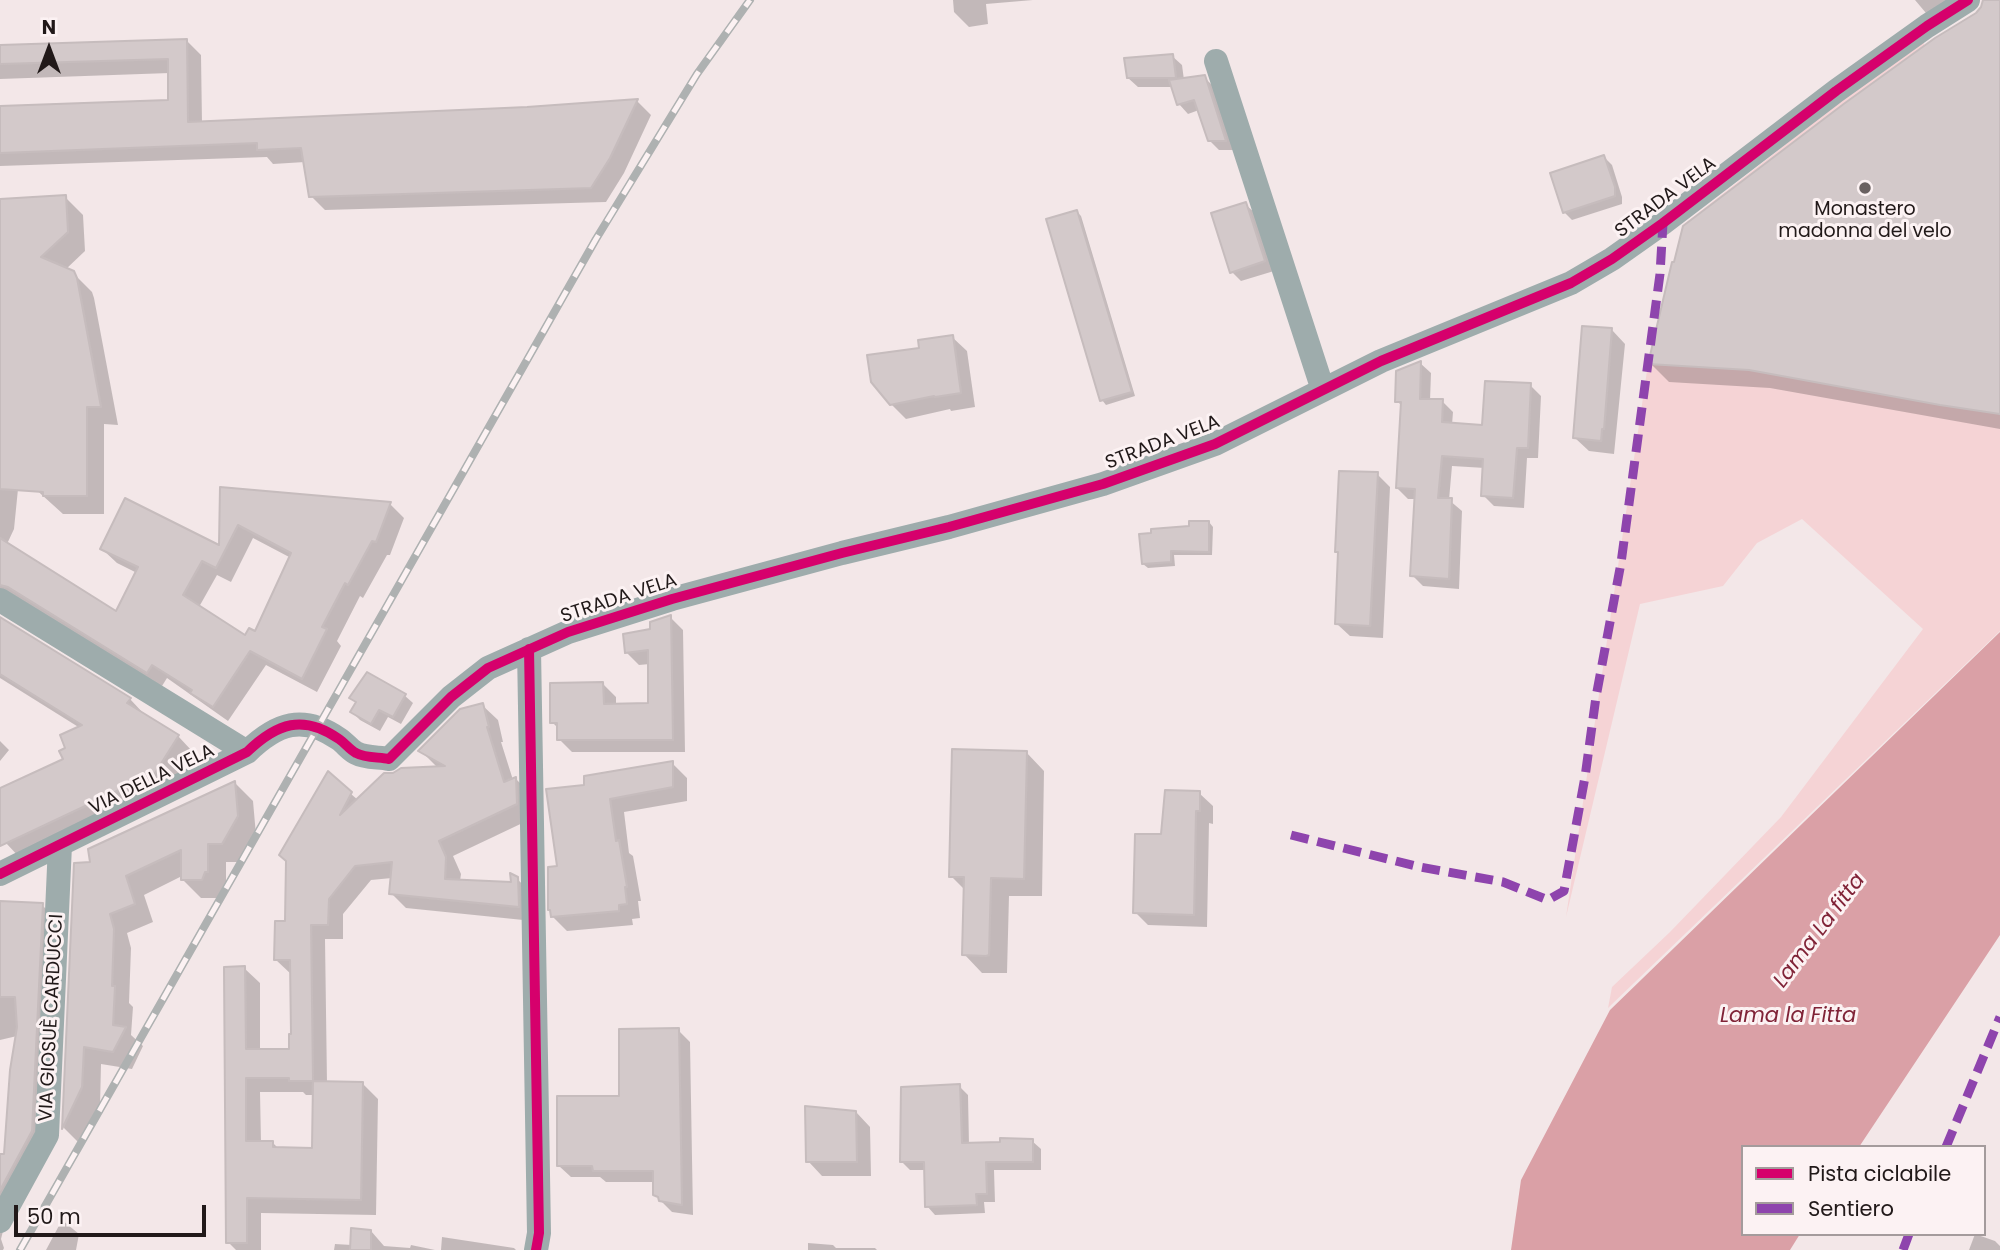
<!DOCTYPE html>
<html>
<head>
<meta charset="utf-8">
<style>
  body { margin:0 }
  #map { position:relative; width:2000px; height:1250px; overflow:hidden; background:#f3e7e8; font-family:Poppins,sans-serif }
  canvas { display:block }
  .legend { position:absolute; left:1741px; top:1145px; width:245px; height:91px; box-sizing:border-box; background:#fcf2f3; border:2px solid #a49b9c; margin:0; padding:9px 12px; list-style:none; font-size:21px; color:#211919 }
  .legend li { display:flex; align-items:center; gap:14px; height:35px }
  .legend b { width:35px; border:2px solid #a49b9c }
  .north { position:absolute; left:14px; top:14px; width:70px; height:70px; -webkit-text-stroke:5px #fcf2f3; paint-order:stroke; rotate:0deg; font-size:19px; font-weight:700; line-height:28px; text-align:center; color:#211919 }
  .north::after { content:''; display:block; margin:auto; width:24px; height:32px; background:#211919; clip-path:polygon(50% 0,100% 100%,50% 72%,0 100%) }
  .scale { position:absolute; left:14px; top:1205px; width:192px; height:32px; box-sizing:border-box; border:4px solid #211919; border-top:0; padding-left:9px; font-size:21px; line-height:24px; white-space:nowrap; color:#211919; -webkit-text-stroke:5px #fcf2f3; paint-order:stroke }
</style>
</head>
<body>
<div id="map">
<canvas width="2000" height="1250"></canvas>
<ul class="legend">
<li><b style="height:9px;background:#d6006c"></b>Pista ciclabile</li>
<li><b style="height:9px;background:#8e44ad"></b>Sentiero</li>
</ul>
<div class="north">N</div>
<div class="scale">50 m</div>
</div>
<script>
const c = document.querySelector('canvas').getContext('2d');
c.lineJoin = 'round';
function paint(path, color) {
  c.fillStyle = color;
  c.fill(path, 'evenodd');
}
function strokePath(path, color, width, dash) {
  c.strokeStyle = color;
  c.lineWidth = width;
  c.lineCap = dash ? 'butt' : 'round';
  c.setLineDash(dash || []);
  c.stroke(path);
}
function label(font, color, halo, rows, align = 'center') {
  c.font = font + ' Poppins,sans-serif';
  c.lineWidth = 6;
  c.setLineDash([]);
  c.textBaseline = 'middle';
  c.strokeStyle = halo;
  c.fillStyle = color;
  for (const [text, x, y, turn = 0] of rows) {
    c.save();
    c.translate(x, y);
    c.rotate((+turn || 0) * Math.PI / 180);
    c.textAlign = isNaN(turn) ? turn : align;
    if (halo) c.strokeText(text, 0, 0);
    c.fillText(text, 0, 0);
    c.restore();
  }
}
const green = new Path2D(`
  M 1922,34 L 2000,414 L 2000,631 L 1608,1008 L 1612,987 L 1670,932 L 1781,817 L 1923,629 L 1802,519 L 1757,543 L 1723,586 L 1640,604 L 1566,917 L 1648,364 L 1684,224 L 1775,153 Z`);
const water = new Path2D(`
  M 2000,632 L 2000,935 L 1859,1147 L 1743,1147 L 1743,1234 L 1800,1234 L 1790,1250 L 1511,1250 L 1521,1180 L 1610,1010 Z`);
const shadow = new Path2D(`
  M 953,0 L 1033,0 L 986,4 L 988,24 L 969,27 L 954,12 Z
  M 1915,0 L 1956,0 L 1931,19 Z
  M 1983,0 L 2000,0 L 2000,429 L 1770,388 L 1669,382 L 1650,363 L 1977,14 L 1983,7 Z
  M 186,40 L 201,55 L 202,123 L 527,109 L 637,101 L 651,115 L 624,173 L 606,202 L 325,210 L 311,196 L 305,162 L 273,164 L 267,157 L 0,166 L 0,107 L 170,102 L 170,73 L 0,79 L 0,46 Z
  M 1172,56 L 1182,65 L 1184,80 L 1204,77 L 1214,87 L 1235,150 L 1219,150 L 1209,140 L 1199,110 L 1188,114 L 1179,104 L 1173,87 L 1138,87 L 1128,78 Z
  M 1604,157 L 1612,165 L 1622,197 L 1622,204 L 1572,220 L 1564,212 Z
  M 65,197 L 83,215 L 85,251 L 65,270 L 73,273 L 92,292 L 94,298 L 118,425 L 104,424 L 104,514 L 63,514 L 0,457 L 0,201 Z
  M 1245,204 L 1255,213 L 1274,271 L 1241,281 L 1232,272 Z
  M 1077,212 L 1081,216 L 1135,396 L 1106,405 L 1102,400 Z
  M 1612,330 L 1625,344 L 1614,454 L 1589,451 L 1575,438 Z
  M 952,337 L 967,351 L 975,407 L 951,411 L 950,409 L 906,419 L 891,404 L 921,349 Z
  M 1420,363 L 1431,373 L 1430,401 L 1442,401 L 1453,412 L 1452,425 L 1484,427 L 1530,385 L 1541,396 L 1538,458 L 1527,458 L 1524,508 L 1494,506 L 1483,495 L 1485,468 L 1452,466 L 1449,500 L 1462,511 L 1459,589 L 1423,586 L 1412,575 L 1416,499 L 1408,499 L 1397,488 L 1402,406 L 1397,401 Z
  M 0,474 L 18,489 L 14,529 L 7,544 L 116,614 L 137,573 L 117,563 L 102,549 L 220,548 L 222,489 L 390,504 L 404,518 L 390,555 L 387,555 L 363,598 L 360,596 L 337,641 L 341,646 L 317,692 L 266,665 L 228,721 L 167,678 L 162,686 L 0,613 ZM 253,538 L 291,558 L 255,634 L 246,637 L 199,607 L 217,575 L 231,582 Z
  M 1377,474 L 1390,487 L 1383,638 L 1350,636 L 1337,624 L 1340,554 L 1337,551 Z
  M 1209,522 L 1213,527 L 1212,555 L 1174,555 L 1175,566 L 1148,568 L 1143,564 L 1153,535 Z
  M 670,617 L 683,630 L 685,752 L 572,752 L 559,739 L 559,729 L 552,722 L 603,684 L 616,697 L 616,705 L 650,704 L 650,664 L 639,665 L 626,652 Z
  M 0,619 L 130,699 L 144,714 L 178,736 L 192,751 L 170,787 L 20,858 L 6,843 L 0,830 L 0,794 L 62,762 L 80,728 L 0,678 Z
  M 404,695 L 413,703 L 401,724 L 388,717 L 380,731 L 360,720 L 352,712 L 357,704 L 351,698 Z
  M 482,705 L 498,720 L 503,742 L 501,742 L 513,780 L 516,779 L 531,794 L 531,819 L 453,856 L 461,874 L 460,881 L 513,883 L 517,879 L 533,894 L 533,921 L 406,908 L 391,893 L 392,878 L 371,880 L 343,914 L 343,939 L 325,939 L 327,1083 L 363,1084 L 378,1099 L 376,1215 L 261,1213 L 261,1250 L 236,1250 L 228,1242 L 244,968 L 260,983 L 260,1051 L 291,1051 L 293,1036 L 292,975 L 276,960 L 287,922 L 288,862 L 351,794 L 358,800 L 438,768 L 421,751 ZM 260,1092 L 303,1092 L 306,1095 L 315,1095 L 314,1150 L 279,1149 L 273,1143 L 261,1143 Z
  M 0,741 L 9,750 L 0,761 Z
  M 1026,752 L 1044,771 L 1042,896 L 1009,896 L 1007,973 L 982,973 L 964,954 L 966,891 L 951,876 Z
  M 672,763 L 687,778 L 687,801 L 624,812 L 629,853 L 633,856 L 641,901 L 638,901 L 640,918 L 632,919 L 633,925 L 567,931 L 552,916 L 559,867 L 586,786 Z
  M 235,783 L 253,801 L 256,835 L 240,862 L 226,862 L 226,889 L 223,889 L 221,898 L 201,898 L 182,879 L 182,876 L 144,895 L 153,922 L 127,933 L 131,948 L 129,1003 L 133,1007 L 131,1035 L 143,1046 L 132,1069 L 101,1064 L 100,1107 L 81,1145 L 64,1128 L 76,865 L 92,864 Z
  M 1199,793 L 1213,806 L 1213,824 L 1209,823 L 1207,927 L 1148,925 L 1135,912 L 1163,836 Z
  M 0,903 L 42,905 L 58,921 L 48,1148 L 3,1231 L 1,1239 L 4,1248 L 3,1250 L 0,1250 L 0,1156 L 6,1156 L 17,1036 L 0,1040 Z
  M 678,1030 L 690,1042 L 693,1215 L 672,1212 L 655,1195 L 655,1182 L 606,1182 L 600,1177 L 571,1177 L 559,1166 Z
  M 959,1086 L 968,1095 L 969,1145 L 1032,1141 L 1041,1149 L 1041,1170 L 994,1170 L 995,1202 L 984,1202 L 985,1213 L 935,1215 L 927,1206 L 926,1170 L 910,1170 L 901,1161 Z
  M 856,1112 L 870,1127 L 871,1176 L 822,1176 L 808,1161 Z
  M 62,1220 L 79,1234 L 76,1250 L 46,1250 Z
  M 371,1231 L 384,1246 L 410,1248 L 411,1245 L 435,1250 L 334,1250 L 335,1244 L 352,1245 Z
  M 1975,1234 L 1995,1241 L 2000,1246 L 2000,1250 L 1969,1250 Z
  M 442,1237 L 514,1248 L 516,1250 L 441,1250 Z
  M 808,1243 L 833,1245 L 836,1248 L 875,1248 L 877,1250 L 808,1250 Z`);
const building = new Path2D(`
  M 1983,0 L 2000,0 L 2000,414 L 1940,405 L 1749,370 L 1648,364 L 1672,262 L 1674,262 L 1683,226 L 1845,103 L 1935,38 L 1976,13 L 1981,7 Z
  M 187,39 L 188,122 L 527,107 L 638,99 L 610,158 L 591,188 L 309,197 L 301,148 L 257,150 L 257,143 L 0,153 L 0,106 L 168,100 L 168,59 L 0,64 L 0,45 Z
  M 1173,54 L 1176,78 L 1127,78 L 1124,58 Z
  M 1205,75 L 1226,141 L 1208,141 L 1194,100 L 1177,105 L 1169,80 Z
  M 1604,155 L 1615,187 L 1615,196 L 1563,213 L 1550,173 Z
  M 66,195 L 68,232 L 41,257 L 74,271 L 77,278 L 101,407 L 87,407 L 87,496 L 43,496 L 43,492 L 0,489 L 0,199 Z
  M 1246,202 L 1265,261 L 1230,273 L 1211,213 Z
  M 1077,210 L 1132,392 L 1100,401 L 1046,219 Z
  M 1582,326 L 1612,328 L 1604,429 L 1602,429 L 1601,441 L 1573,438 Z
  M 953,335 L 961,393 L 935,397 L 934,396 L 890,405 L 871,382 L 867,355 L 919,348 L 918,340 Z
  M 1421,361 L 1420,399 L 1443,399 L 1442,422 L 1482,425 L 1485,381 L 1531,383 L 1528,448 L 1517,448 L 1513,498 L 1481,496 L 1483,459 L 1442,456 L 1438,498 L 1452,498 L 1449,579 L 1410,576 L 1415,489 L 1396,488 L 1401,402 L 1395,402 L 1396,371 Z
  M 1339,471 L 1378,472 L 1370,626 L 1335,624 L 1338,552 L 1335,552 Z
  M 220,487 L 391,502 L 376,542 L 372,541 L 348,585 L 345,583 L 322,627 L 327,629 L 302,679 L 250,651 L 213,707 L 190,693 L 192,690 L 152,665 L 147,673 L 8,587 L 0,585 L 0,538 L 116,611 L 138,567 L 100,549 L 125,498 L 219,545 ZM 238,525 L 291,553 L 255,631 L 249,628 L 245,635 L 183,595 L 202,561 L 216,568 Z
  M 1189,521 L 1209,521 L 1209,552 L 1171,551 L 1171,562 L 1142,564 L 1139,534 L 1151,533 L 1151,529 L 1189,526 Z
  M 671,615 L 673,740 L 557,740 L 557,723 L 550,723 L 550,683 L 603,682 L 604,704 L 648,703 L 648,650 L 625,653 L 623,634 L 650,629 L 650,622 Z
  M 0,617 L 131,698 L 127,703 L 179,735 L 155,773 L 0,846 L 0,788 L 61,760 L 63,759 L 59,751 L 65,748 L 60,735 L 82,725 L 0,674 Z
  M 367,672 L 406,694 L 393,717 L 379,710 L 371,724 L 350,712 L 356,702 L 349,698 Z
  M 483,703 L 489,727 L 487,727 L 504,782 L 516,777 L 517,804 L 439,841 L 446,857 L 445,879 L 511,882 L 510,873 L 518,877 L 519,907 L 389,894 L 392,862 L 355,866 L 329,899 L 328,925 L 311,925 L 313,1081 L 363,1082 L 361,1200 L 247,1198 L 247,1243 L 226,1243 L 224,967 L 245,966 L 246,1049 L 289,1049 L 289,1034 L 291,1034 L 290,960 L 274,960 L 275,921 L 285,921 L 286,861 L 279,855 L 328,771 L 352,792 L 340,815 L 384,773 L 393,773 L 401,768 L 445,766 L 418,751 L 460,709 ZM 246,1078 L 289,1078 L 289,1081 L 313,1081 L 312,1148 L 273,1147 L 273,1141 L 246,1141 Z
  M 952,749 L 1027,751 L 1024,879 L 991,878 L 989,955 L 986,956 L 962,955 L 964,877 L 949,877 Z
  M 673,761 L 673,787 L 610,799 L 616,841 L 619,840 L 627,887 L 625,887 L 627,904 L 619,905 L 619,911 L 551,917 L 550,910 L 548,910 L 548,867 L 557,866 L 546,789 L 584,785 L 584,776 Z
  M 235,781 L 238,816 L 222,844 L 208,844 L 208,872 L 205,872 L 202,880 L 181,880 L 181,850 L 126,876 L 135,904 L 110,914 L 114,929 L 112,986 L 115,986 L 113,1025 L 126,1027 L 113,1052 L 84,1047 L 82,1087 L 62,1129 L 74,863 L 90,862 L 88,849 Z
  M 1165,790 L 1200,791 L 1200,811 L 1196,811 L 1194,915 L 1133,913 L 1135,834 L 1161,834 Z
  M 0,901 L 43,903 L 32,1131 L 0,1190 L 0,1154 L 4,1154 L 10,1070 L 17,1027 L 15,997 L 0,997 Z
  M 679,1028 L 682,1205 L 659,1201 L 658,1197 L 653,1195 L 653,1171 L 593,1171 L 592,1166 L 557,1166 L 557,1096 L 619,1096 L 619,1029 Z
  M 960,1084 L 962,1143 L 1000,1142 L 1000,1138 L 1033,1139 L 1033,1162 L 986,1162 L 987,1194 L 976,1194 L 977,1205 L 925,1207 L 924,1162 L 900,1162 L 901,1087 Z
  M 805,1106 L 856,1111 L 857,1162 L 806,1162 Z
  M 351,1228 L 371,1230 L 371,1250 L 350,1250 Z`);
const street = new Path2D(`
  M 1216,61 L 1323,390
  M 0,600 L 247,752
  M 529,649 L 539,1233 L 536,1250
  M 0,874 L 247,752 C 277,723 303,714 339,739 C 345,743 350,750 356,753 C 365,758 379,757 389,759 L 451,697 L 488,668 L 568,632 L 672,599 L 842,553 L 949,527 L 1103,484 L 1215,444 L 1381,361 L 1571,283 L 1612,259 L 1663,223 L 1836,91 L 1927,26 L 1968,0
  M 0,1221 L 47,1135 L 60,845`);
const rail = new Path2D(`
  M 20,1250 L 596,239 L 697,74 L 750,0`);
const quiet = new Path2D(`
  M 1291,835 L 1420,867 L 1503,882 L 1548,900 L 1564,891 L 1585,777 L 1596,697 L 1621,563 L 1660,274 L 1663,223
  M 1946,1147 L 2000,1017
  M 1903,1250 L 1909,1234`);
const cycleway = new Path2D(`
  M 529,649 L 539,1233 L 536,1250
  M 0,874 L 247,752 C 277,723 303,714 339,739 C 345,743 350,750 356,753 C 365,758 379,757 389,759 L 451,697 L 488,668 L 568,632 L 672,599 L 842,553 L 949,527 L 1103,484 L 1215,444 L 1381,361 L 1571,283 L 1612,259 L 1663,223 L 1836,91 L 1927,26 L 1968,0`);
const markers = [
  [1865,188,7,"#6a6161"]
];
const streetNames = [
  ["STRADA VELA",1666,198,-37],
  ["STRADA VELA",1163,443,-21],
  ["STRADA VELA",619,599,-18],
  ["VIA DELLA VELA",152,780,-26],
  ["VIA GIOSUÈ CARDUCCI",52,1018,-87]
];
const poiNames = [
  ["Monastero",1865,210],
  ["madonna del velo",1865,232]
];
const waterNames = [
  ["Lama La fitta",1820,931,-53],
  ["Lama la Fitta",1788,1017]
];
paint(green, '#f5d3d5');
paint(water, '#daa0a6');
paint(shadow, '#0003');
paint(building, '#d3c9ca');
strokePath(building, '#c6bcbd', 2);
strokePath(street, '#9eacac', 24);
strokePath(rail, '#aeb1b1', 8);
strokePath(rail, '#fcf2f3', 5, [16]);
strokePath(quiet, '#8e44ad', 9, [18, 9]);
strokePath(cycleway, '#d6006c', 10);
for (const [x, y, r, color] of markers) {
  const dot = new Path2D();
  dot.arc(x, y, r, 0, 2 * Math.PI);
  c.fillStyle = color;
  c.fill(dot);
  strokePath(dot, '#fcf2f3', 2.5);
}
label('19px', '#211919', '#fcf2f3', streetNames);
label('19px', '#211919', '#fcf2f3', poiNames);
label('italic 21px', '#802337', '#fcf2f3', waterNames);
</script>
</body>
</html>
